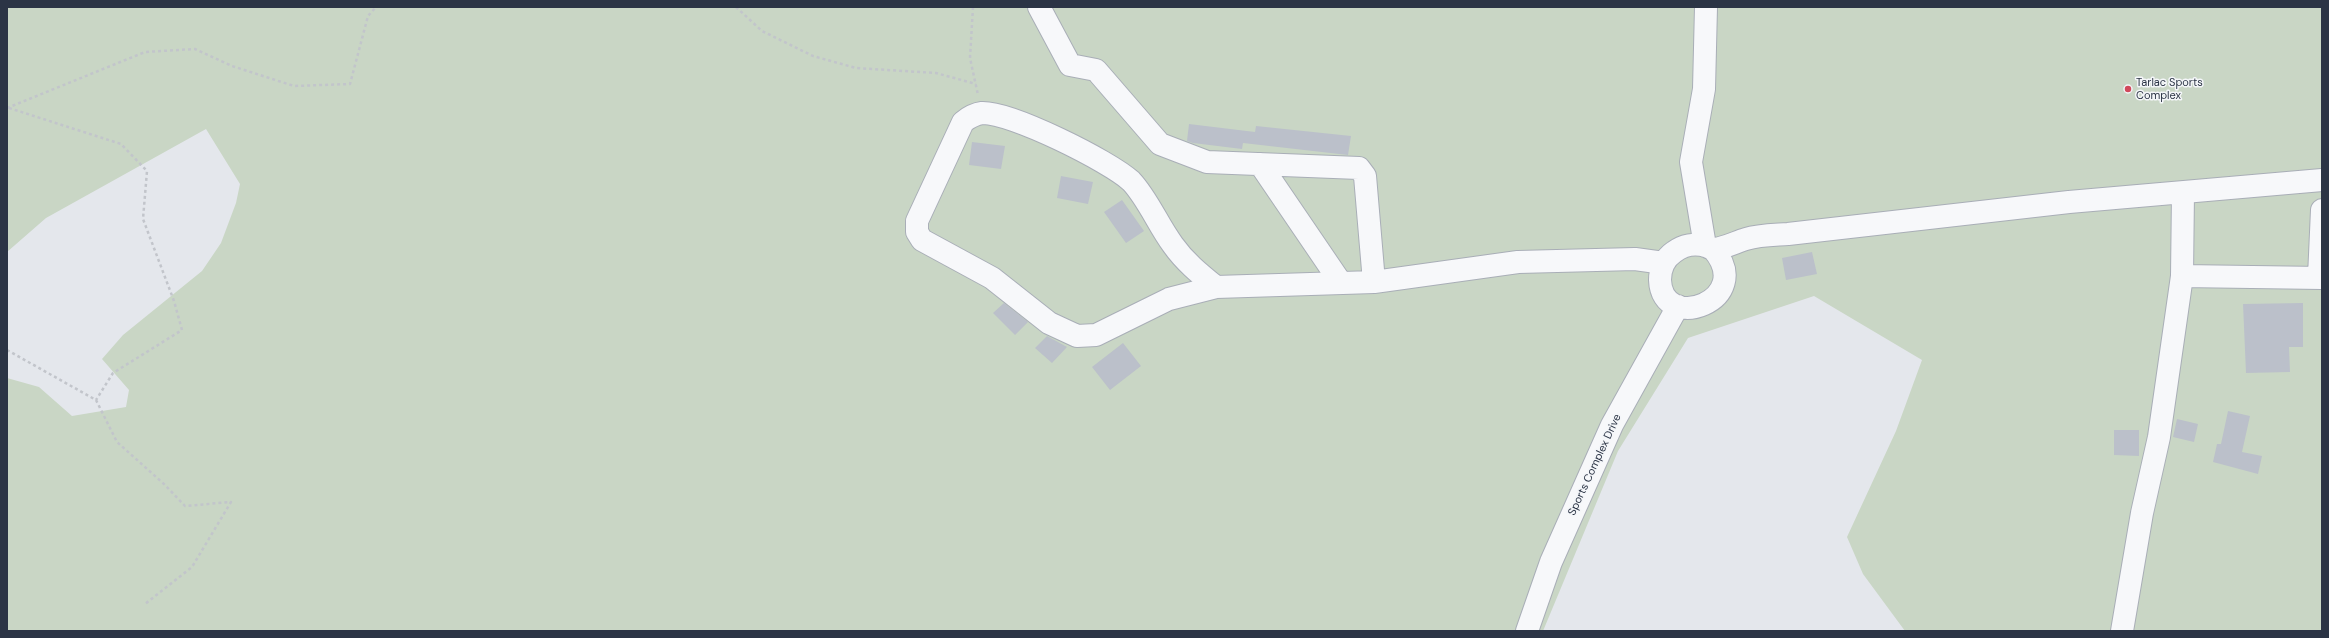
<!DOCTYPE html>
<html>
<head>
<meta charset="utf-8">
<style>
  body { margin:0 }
  #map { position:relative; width:2329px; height:638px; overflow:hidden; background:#e4e7ec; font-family:"DM Sans",sans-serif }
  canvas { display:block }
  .frame { position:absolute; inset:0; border:8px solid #2b3445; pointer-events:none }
</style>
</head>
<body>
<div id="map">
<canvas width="2329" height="638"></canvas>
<div class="frame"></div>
</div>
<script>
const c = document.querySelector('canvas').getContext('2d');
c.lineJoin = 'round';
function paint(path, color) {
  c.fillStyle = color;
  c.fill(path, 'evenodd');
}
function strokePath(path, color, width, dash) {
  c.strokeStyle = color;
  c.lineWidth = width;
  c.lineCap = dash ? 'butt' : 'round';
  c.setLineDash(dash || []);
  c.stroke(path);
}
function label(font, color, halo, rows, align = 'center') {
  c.font = font + ' "DM Sans",sans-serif';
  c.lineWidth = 3;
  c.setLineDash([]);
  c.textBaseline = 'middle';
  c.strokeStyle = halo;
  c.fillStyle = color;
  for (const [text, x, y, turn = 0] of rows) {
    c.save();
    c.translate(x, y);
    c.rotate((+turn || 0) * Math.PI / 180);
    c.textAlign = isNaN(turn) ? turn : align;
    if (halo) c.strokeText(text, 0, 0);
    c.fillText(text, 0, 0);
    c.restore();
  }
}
const green = new Path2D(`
  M 7,7 L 2322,7 L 2322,631 L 1905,631 L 1863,574 L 1847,537 L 1896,431 L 1922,360 L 1814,296 L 1688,338 L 1618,451 L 1543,631 L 7,631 L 7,378 L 39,387 L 72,416 L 126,407 L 129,390 L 102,359 L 123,335 L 202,271 L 221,243 L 236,203 L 240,184 L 206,129 L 46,218 L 7,252 Z`);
const building = new Path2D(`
  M 1189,124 L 1255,132 L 1256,126 L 1351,136 L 1348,155 L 1243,143 L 1242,149 L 1193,143 L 1187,141 Z
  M 972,142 L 1005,146 L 1001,169 L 969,165 Z
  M 1061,176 L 1093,182 L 1088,204 L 1057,198 Z
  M 1122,200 L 1144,231 L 1126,243 L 1104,212 Z
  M 1812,252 L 1817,274 L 1786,280 L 1782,258 Z
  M 1004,303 L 1028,322 L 1015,335 L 993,313 Z
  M 2303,303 L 2303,347 L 2289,347 L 2290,372 L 2246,373 L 2243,304 Z
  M 1047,336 L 1067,347 L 1052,363 L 1035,348 Z
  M 1123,343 L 1141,366 L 1110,390 L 1092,367 Z
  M 2228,411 L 2250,416 L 2242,452 L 2262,456 L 2258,474 L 2213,462 L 2217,444 L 2221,444 Z
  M 2177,419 L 2198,424 L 2194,442 L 2173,437 Z
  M 2114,430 L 2139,430 L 2139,456 L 2114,455 Z`);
const path = new Path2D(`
  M 736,7 L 762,31 L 813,56 L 856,68 L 936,73 L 976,84
  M 973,7 L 970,58 L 978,95
  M 7,108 L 145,52 L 195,49 L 232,66 L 294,86 L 350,84 L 368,16 L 376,7
  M 9,108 L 121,144 L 147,171 L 143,219 L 174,301 L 182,330 L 113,373 L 96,400
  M 7,350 L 96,400 L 117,442 L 165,485 L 185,506 L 231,502 L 192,567 L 145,604`);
const minor = new Path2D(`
  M 1039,7 L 1070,65 L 1096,70 L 1160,144 L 1207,162 L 1359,168 L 1365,176 L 1374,282
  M 1260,164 L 1341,283
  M 1705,246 L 1691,162 L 1704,89 L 1706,7
  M 1713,249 C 1757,300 1662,335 1660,280 C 1660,269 1665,258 1674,252 C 1683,245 1695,243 1706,246 C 1708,247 1711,249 1714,249 C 1725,248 1736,242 1746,239 C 1759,235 1775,235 1788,234 L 2069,202 L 2322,180
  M 2182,276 L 2322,278
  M 2319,277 L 2322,210
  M 1216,287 C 1200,274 1185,262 1173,245 C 1158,225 1148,199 1131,181 C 1109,161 1011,112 982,113 C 975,114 968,118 963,122 L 917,221 L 917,232 L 922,240 L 992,278 L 1049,323 L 1077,336 L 1096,335 L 1169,299 L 1216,287 L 1374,282 L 1518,262 L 1635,259 L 1664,263
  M 1527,631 L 1551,562 L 1612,425 L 1678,306
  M 2122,631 L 2142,513 L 2159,437 L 2182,276 L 2183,193`);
const markers = [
  [2128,89,4,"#d1495b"]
];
const poiNames = [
  ["Tarlac Sports",2136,83],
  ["Complex",2136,96]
];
const streetNames = [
  ["Sports Complex Drive",1595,465,-65]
];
paint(green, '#c9d6c5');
paint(building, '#bbc0ca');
strokePath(minor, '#a9aeb7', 24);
strokePath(path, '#c2c5cb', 2.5, [3, 3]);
strokePath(minor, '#f7f8fa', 22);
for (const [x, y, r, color] of markers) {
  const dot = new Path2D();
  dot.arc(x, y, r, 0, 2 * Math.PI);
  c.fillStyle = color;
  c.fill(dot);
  strokePath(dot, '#f4f6f9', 1.5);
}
label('11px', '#2b3445', '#f4f6f9', poiNames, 'left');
label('11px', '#2b3445', '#f4f6f9', streetNames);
</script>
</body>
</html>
